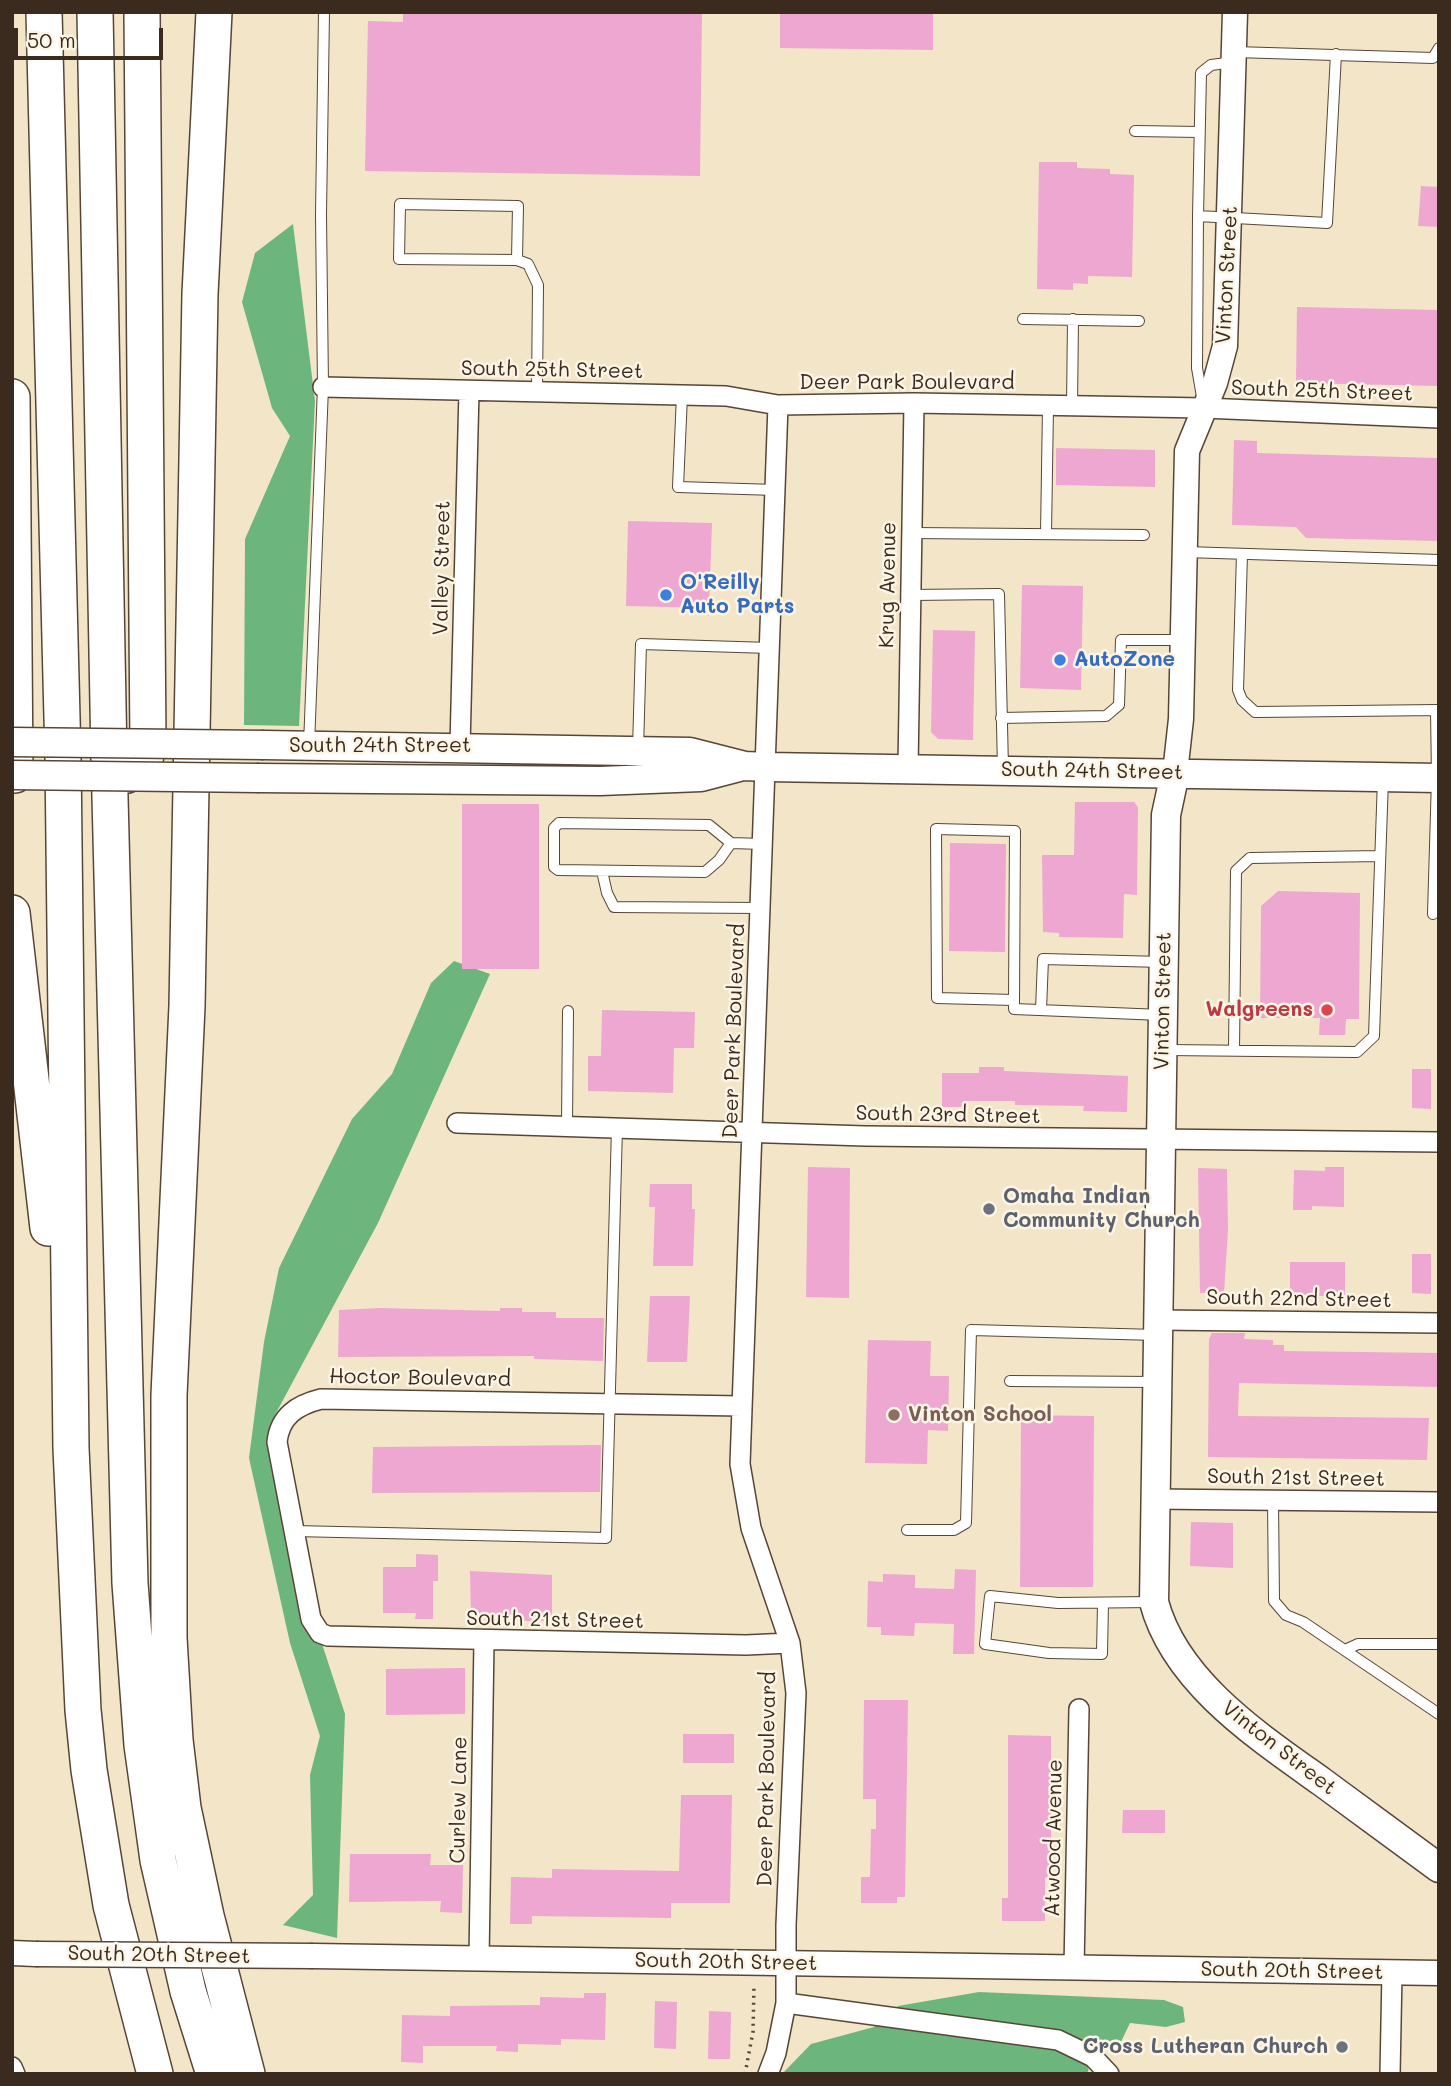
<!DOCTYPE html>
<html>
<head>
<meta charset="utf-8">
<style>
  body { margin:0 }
  #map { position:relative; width:1451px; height:2086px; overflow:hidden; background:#f3e5c8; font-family:Mali,sans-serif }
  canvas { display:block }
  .frame { position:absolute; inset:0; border:14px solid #3b2a1e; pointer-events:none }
  .scale { position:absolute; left:14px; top:28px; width:149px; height:32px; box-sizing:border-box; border:4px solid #3b2a1e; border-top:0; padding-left:9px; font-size:21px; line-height:24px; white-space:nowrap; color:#3b2a1e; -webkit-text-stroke:5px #fcf5e5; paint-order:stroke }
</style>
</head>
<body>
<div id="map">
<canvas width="1451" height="2086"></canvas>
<div class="frame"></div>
<div class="scale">50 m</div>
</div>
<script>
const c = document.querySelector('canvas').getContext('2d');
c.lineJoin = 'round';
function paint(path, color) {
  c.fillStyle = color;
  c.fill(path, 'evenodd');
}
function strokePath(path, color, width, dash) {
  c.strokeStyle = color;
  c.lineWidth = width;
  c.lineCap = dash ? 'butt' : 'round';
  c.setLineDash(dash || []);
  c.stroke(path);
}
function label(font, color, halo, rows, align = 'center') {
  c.font = font + ' Mali,sans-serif';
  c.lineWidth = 5;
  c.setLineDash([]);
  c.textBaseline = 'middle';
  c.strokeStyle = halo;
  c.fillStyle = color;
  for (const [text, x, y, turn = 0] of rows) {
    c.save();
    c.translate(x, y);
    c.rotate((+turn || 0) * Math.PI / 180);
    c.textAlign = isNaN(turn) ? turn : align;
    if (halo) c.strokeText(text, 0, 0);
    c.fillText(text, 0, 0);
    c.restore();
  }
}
const forest = new Path2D(`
  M 293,224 L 315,401 L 299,726 L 244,725 L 245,539 L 290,436 L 272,408 L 242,302 L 255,253 Z
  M 454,961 L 490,974 L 378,1223 L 275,1415 L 271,1456 L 282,1522 L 345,1714 L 337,1938 L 283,1925 L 313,1895 L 310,1775 L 320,1736 L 290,1643 L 249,1458 L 264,1342 L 279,1268 L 352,1119 L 392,1074 L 431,983 Z
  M 979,1992 L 1164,2000 L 1183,2007 L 1185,2022 L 1166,2027 L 1130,2023 L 1119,2046 L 1101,2049 L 1089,2061 L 1088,2074 L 782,2074 L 811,2044 L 874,2027 L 898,2006 Z`);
const building = new Path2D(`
  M 403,12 L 702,12 L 700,176 L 365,171 L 368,21 L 403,22 Z
  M 780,12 L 933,12 L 933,50 L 780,48 Z
  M 1039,162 L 1077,162 L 1077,168 L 1110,169 L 1110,174 L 1134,175 L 1132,277 L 1088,276 L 1088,284 L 1073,283 L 1073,290 L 1037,289 Z
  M 1421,186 L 1439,187 L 1439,227 L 1418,226 Z
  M 1297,307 L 1439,310 L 1439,386 L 1296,383 Z
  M 1234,440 L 1257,441 L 1257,453 L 1439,458 L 1439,541 L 1306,538 L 1296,527 L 1232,525 Z
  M 1056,448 L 1155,450 L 1155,487 L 1056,485 Z
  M 628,521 L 712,523 L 709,608 L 626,606 Z
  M 1022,585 L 1083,586 L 1081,690 L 1020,688 Z
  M 933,630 L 975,631 L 973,740 L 938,739 L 931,732 Z
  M 1075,802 L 1134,802 L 1138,807 L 1137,895 L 1124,894 L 1123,938 L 1059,937 L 1059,933 L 1043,932 L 1042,855 L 1074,855 Z
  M 462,804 L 539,804 L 539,969 L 462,969 Z
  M 950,843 L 1006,844 L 1005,952 L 949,951 Z
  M 1278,891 L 1360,893 L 1359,1019 L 1346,1019 L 1345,1035 L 1319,1035 L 1320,1018 L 1260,1018 L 1261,906 Z
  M 602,1010 L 695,1012 L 694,1048 L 674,1048 L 673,1093 L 588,1091 L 588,1056 L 601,1056 Z
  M 979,1067 L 1004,1067 L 1004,1071 L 1128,1076 L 1127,1112 L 1083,1111 L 1084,1106 L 1015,1105 L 1015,1101 L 967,1101 L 967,1107 L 942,1107 L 942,1073 L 979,1073 Z
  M 1412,1069 L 1431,1069 L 1431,1109 L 1412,1108 Z
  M 808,1167 L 850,1168 L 849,1298 L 806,1297 Z
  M 1325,1167 L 1344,1167 L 1344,1207 L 1312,1206 L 1312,1210 L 1293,1210 L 1294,1170 L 1325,1171 Z
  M 1198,1168 L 1227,1169 L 1228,1230 L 1224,1293 L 1200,1293 Z
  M 650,1184 L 692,1184 L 692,1209 L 695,1209 L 693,1266 L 653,1266 L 655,1207 L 649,1207 Z
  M 1412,1254 L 1431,1254 L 1431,1294 L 1412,1293 Z
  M 1290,1262 L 1345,1262 L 1345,1296 L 1290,1296 Z
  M 650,1296 L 690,1296 L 687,1362 L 647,1362 Z
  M 380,1308 L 500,1311 L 500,1308 L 522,1308 L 522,1312 L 556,1312 L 556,1318 L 604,1318 L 603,1361 L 534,1359 L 534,1356 L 338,1357 L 339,1310 Z
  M 1212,1333 L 1245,1333 L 1244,1339 L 1273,1340 L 1273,1345 L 1284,1345 L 1284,1351 L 1439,1353 L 1439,1387 L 1239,1383 L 1238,1416 L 1429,1418 L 1427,1460 L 1208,1457 L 1209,1339 Z
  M 868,1340 L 931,1341 L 930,1376 L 949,1376 L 948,1431 L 928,1430 L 927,1464 L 865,1463 Z
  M 1021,1415 L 1094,1416 L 1093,1587 L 1020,1587 Z
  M 601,1445 L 600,1492 L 372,1493 L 373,1447 Z
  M 1191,1522 L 1233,1523 L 1233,1568 L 1190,1566 Z
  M 416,1554 L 438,1555 L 438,1581 L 433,1581 L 433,1619 L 415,1619 L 416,1613 L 383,1613 L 383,1567 L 416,1567 Z
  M 955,1569 L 976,1570 L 974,1654 L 953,1654 L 954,1624 L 915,1623 L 914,1636 L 881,1635 L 881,1627 L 867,1627 L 868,1581 L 883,1582 L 883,1574 L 915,1575 L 915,1588 L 954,1589 Z
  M 470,1571 L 552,1575 L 552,1621 L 524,1621 L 524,1617 L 471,1617 Z
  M 465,1668 L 465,1714 L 386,1715 L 386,1669 Z
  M 864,1700 L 908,1700 L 905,1897 L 897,1897 L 897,1903 L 861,1903 L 861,1877 L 870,1877 L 871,1829 L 876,1829 L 876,1799 L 863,1799 Z
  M 683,1734 L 734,1734 L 734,1763 L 683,1763 Z
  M 1008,1735 L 1051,1736 L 1051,1878 L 1045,1878 L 1045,1921 L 1002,1921 L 1002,1898 L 1008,1898 Z
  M 681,1795 L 732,1795 L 730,1903 L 671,1903 L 671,1918 L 532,1916 L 532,1924 L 510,1924 L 511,1877 L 552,1878 L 552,1869 L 679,1871 Z
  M 1123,1810 L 1165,1810 L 1165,1833 L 1122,1833 Z
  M 350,1854 L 431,1854 L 430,1865 L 463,1865 L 462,1913 L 440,1912 L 441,1901 L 349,1902 Z
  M 584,1993 L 606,1993 L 605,2040 L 561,2039 L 561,2045 L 518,2044 L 518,2052 L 496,2051 L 497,2046 L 423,2046 L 423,2063 L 401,2062 L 402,2015 L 450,2016 L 450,2006 L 540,2005 L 540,1997 L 584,1998 Z
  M 655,2001 L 677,2002 L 676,2049 L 654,2048 Z
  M 709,2011 L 731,2012 L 730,2059 L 708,2059 Z`);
const path = new Path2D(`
  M 745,2074 L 753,2032 L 754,1985`);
const service = new Path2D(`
  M 1235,52 L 1433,58 L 1439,48
  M 1234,62 L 1211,65 L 1201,73 L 1198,216 L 1327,223 L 1336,54
  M 1135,131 L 1199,132
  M 1198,216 L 1197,368 L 1202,397
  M 517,260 L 518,206 L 400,204 L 399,259 L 517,260 L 528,264 L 538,285 L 537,392
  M 1023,319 L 1139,321
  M 682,395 L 678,487 L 776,490
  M 1072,407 L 1073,319
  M 912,533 L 1144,535
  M 1046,534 L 1048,407
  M 1185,552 L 1439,560
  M 1242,554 L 1238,690 L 1242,700 L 1255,712 L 1439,710
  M 911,595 L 999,594 L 1003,768
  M 1001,718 L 1106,716 L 1119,705 L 1121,640 L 1182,640
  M 309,745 L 323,387 L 321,215 L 324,12
  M 638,749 L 641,644 L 770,648
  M 731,843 L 719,860 L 705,872 L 558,870 L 554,867 L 554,828 L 559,823 L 709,825 L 731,843 L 763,844
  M 602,871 L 607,893 L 614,907 L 761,908
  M 1433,914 L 1437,778 L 1436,710
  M 1014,1000 L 937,998 L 936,829 L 1015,831 L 1014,1000 L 1014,1009 L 1162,1015
  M 1041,1010 L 1043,959 L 1163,962
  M 1166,1050 L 1357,1052 L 1374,1036 L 1383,779
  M 1234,1050 L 1236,871 L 1250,858 L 1380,856
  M 567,1126 L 568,1011
  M 1010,1381 L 1156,1382
  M 1273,1500 L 1274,1601 L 1286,1615 L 1303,1622 L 1439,1714
  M 907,1530 L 954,1530 L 966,1523 L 971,1330 L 1157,1335
  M 294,1531 L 606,1538 L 617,1127
  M 1103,1603 L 1102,1654 L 1049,1653 L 985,1644 L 990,1596 L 1058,1603 L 1153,1602
  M 1345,1650 L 1358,1644 L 1439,1644`);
const minor = new Path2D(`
  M 323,387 L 726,396 L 778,405 L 914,403 L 1204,408 L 1439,418
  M 460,746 L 469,391
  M 908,767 L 914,403
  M 457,1123 L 865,1136 L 1439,1142
  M 1158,1320 L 1439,1323
  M 741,1406 L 321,1399 C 297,1405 280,1416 277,1442 L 311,1619 L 320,1633 L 328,1636 L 746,1645 L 790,1643
  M 1153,1499 L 1439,1502
  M 479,1959 L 484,1641
  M 1074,1968 L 1079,1709
  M 786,2003 L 1058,2040 L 1093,2057 L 1109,2074
  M 12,2067 L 15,2074
  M 768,2074 L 776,2053 L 786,2003 L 786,1925 L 796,1693 L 790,1643 L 751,1528 L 740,1464 L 778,405
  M 1390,2074 L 1392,1973`);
const tertiary = new Path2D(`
  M 1175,773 L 1181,719 L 1187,451 L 1215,383 L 1225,346 L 1235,12
  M 12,1953 L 36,1954
  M 313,1956 L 1439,1973`);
const secondary = new Path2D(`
  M 264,745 L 690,752 L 745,766 L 767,767 L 1439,778
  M 1175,773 L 1166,815 L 1154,1602 C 1175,1682 1259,1737 1322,1782 C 1361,1811 1400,1839 1439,1868
  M 259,778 L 600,781 L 701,777 L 743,766`);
const motorway = new Path2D(`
  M 44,12 L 63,757 L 71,1448 L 83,1710 L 89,1770 L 111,1905 L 155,2074
  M 95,12 L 109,758 L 130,1583 L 142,1745 L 158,1860 L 188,1991 L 214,2074
  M 214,12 L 200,294 L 187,1006 L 169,1395 L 169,1638 L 175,1740 L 183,1808 L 206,1916 L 247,2074
  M 12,397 L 15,775
  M 127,775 L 145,760 L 148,744 L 142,12
  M 12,913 L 48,1228`);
const tertiaryBridge = new Path2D(`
  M 36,1954 L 313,1956`);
const secondaryBridge = new Path2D(`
  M 12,742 L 264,745
  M 12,775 L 259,778`);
const markers = [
  [666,595,7,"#3f7fe0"],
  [1060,660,7,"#3f7fe0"],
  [1327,1010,7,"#e0444e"],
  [989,1209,7,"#6b7280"],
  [894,1415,7,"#8d6e63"],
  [1342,2047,7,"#6b7280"]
];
const streetNames = [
  ["Vinton Street",1227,275,-87],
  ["South 25th Street",552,370,1],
  ["Deer Park Boulevard",907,383],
  ["South 25th Street",1322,391,2],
  ["Valley Street",442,568,-89],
  ["Krug Avenue",888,585,-89],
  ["South 24th Street",380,746],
  ["South 24th Street",1092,771,1],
  ["Vinton Street",1163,1001,-89],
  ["Deer Park Boulevard",734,1031,-88],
  ["South 23rd Street",948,1115,1],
  ["South 22nd Street",1299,1299,1],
  ["Hoctor Boulevard",420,1378,1],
  ["South 21st Street",1296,1478,1],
  ["South 21st Street",555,1620,1],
  ["Vinton Street",1279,1748,38],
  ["Deer Park Boulevard",767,1779,-89],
  ["Curlew Lane",459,1800,-89],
  ["Atwood Avenue",1054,1838,-89],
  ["South 20th Street",159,1955,1],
  ["South 20th Street",726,1962,1],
  ["South 20th Street",1292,1971,1]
];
const shopNames = [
  ["O'Reilly",680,583],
  ["Auto Parts",680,607],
  ["AutoZone",1074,660]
];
const healthNames = [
  ["Walgreens",1313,1010]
];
const worshipNames = [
  ["Omaha Indian",1003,1197],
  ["Community Church",1003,1221],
  ["Cross Lutheran Church",1328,2047,"right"]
];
const educationNames = [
  ["Vinton School",908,1415]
];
paint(forest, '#6cb67e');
paint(building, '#eea7d0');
strokePath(service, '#574638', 12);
strokePath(minor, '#574638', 22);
strokePath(tertiary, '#574638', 27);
strokePath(secondary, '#574638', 31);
strokePath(motorway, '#574638', 38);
strokePath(path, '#574638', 3.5, [2, 5]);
strokePath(service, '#fff', 10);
strokePath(minor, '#fff', 19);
strokePath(tertiary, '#fff', 24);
strokePath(secondary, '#fff', 28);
strokePath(motorway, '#fff', 35);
strokePath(tertiaryBridge, '#574638', 27, []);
strokePath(secondaryBridge, '#574638', 31, []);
strokePath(tertiaryBridge, '#fff', 24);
strokePath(secondaryBridge, '#fff', 28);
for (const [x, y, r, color] of markers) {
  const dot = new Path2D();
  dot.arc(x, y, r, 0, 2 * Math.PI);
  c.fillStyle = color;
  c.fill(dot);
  strokePath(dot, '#fcf5e5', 2.5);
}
label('21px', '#3b2a1e', '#fcf5e5', streetNames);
label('bold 21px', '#366cbe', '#fcf5e5', shopNames, 'left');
label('bold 21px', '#be3a42', '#fcf5e5', healthNames, 'right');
label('bold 21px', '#5b616d', '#fcf5e5', worshipNames, 'left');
label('bold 21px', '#785e54', '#fcf5e5', educationNames, 'left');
</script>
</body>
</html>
